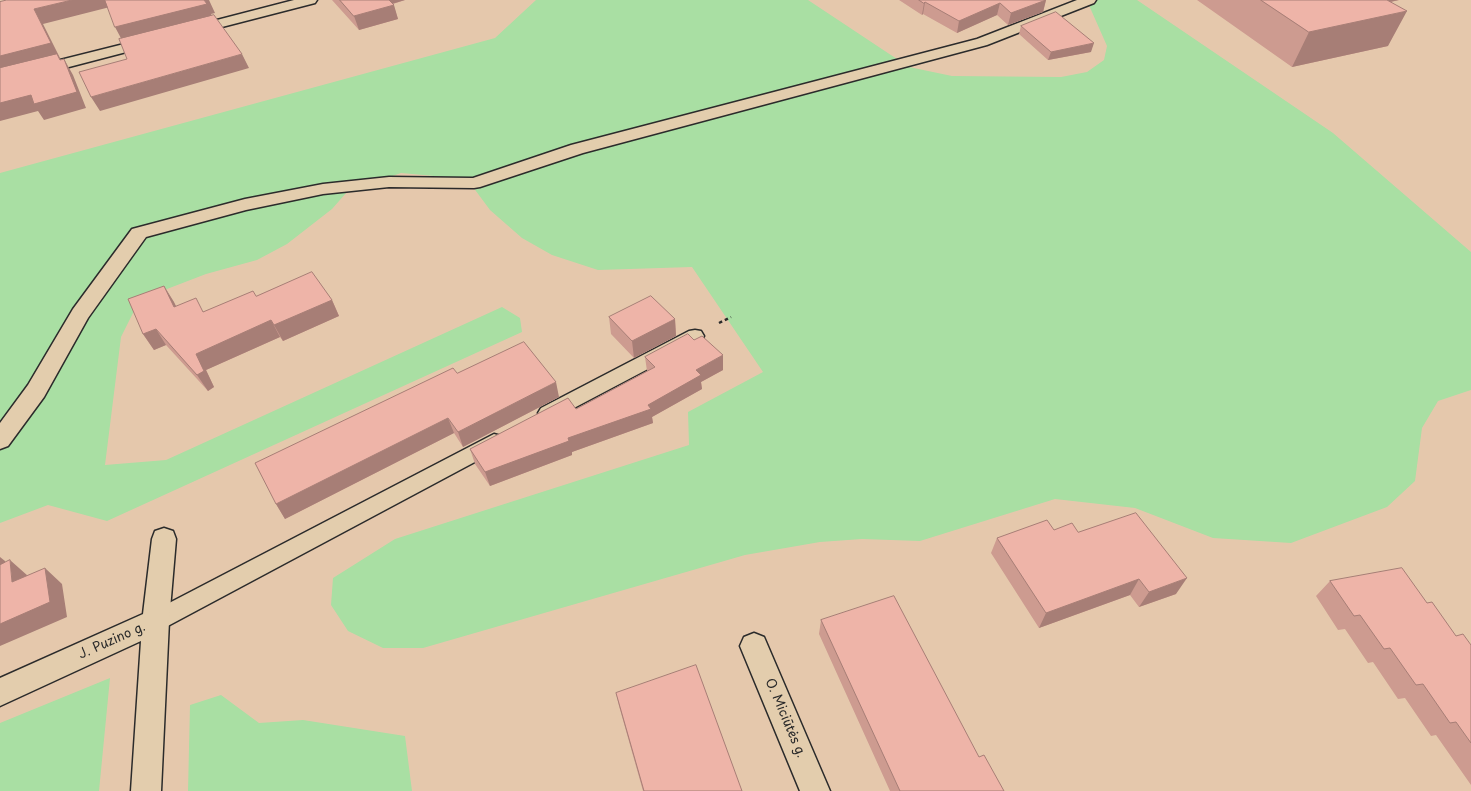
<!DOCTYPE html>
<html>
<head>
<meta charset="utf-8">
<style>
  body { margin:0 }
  canvas { display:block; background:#e5c8ac }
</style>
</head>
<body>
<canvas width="1471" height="791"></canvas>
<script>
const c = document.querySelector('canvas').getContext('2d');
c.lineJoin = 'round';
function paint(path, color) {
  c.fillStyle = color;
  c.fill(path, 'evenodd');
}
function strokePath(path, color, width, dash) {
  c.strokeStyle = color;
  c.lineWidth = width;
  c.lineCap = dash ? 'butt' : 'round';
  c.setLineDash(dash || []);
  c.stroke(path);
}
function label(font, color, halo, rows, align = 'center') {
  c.font = font + ' "Playpen Sans",sans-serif';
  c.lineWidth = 3;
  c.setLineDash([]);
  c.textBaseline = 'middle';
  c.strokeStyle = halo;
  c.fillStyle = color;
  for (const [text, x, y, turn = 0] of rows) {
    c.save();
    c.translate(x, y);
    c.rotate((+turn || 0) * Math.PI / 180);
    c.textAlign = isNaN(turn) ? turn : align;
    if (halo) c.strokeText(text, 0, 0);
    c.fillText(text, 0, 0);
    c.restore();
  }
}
const green = new Path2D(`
  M 536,0 L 808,0 L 909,67 L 952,76 L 1061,77 L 1087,72 L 1104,60 L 1107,46 L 1088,3 L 1090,0 L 1137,0 L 1333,133 L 1471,252 L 1471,390 L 1438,401 L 1422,428 L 1415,481 L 1387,507 L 1291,543 L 1213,538 L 1135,508 L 1055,499 L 920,541 L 862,539 L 820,542 L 745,555 L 423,648 L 383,648 L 348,631 L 331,605 L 333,578 L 395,539 L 689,445 L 688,412 L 763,372 L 692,267 L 598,270 L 552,255 L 522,238 L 490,210 L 467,179 L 401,173 L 347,192 L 332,209 L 287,244 L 257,260 L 206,274 L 167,289 L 135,309 L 121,337 L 105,465 L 166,460 L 502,307 L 520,318 L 522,332 L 107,521 L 48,505 L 0,523 L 0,173 L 495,38 Z
  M 110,678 L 99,791 L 0,791 L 0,723 Z
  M 221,695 L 259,723 L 303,720 L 405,736 L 412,791 L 188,791 L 190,705 Z`);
const path = new Path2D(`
  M 719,323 L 731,317`);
const lane = new Path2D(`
  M 695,330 L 701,331 L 704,336 L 701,341 L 555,418 L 548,420 L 541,418 L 538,413 L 541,408 L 689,331 Z
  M 494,434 L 501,436 L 504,442 L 501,448 L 164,628 L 156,631 L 148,628 L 145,621 L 148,614 Z`);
const street = new Path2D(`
  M 294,0 L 317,0 L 315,3 L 191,35 L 186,34 L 184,31 L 186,28 Z
  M 1077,0 L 1096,0 L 1094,3 L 987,45 L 583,153 L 480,187 L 474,188 L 389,187 L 323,194 L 246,210 L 146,237 L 88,318 L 44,397 L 8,446 L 0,449 L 0,423 L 28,385 L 73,309 L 132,229 L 245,199 L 323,184 L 389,177 L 473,178 L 571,145 L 977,39 Z
  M 152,37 L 157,38 L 159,41 L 157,44 L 0,85 L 0,75 Z
  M 164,528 L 173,531 L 176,539 L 169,621 L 161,791 L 131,791 L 141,641 L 0,706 L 0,678 L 143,614 L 152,539 L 155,531 Z
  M 754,633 L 764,637 L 830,791 L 800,791 L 740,646 L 744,637 Z`);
const wall = new Path2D(`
  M 332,0 L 405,0 L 393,4 L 398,19 L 359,30 Z
  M 899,0 L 1046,0 L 1043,12 L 1008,25 L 997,15 L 957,33 L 923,14 L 922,15 Z
  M 1197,0 L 1399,0 L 1391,2 L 1388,46 L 1292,67 Z
  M 1021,26 L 1091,52 L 1048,60 L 1019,34 Z
  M 164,286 L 176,306 L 203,312 L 256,296 L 332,300 L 339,316 L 283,341 L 280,337 L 206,370 L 214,387 L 208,391 L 166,345 L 154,350 L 143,334 Z
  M 609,317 L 675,319 L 676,336 L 634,358 L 611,334 Z
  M 645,357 L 723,370 L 701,382 L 702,389 L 652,417 L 653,423 L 572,452 L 572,455 L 490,486 L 475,464 L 470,449 L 576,409 L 647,371 Z
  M 457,373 L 559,397 L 463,447 L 454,433 L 285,519 L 276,504 Z
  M 1054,530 L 1078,532 L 1176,594 L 1139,607 L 1130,595 L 1039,628 L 991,553 L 997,538 Z
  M 1330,581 L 1427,603 L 1456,636 L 1471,645 L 1471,785 L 1436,735 L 1431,736 L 1405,698 L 1398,699 L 1373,662 L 1368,663 L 1345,629 L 1338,630 L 1316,596 Z
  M 821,620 L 979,757 L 1004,791 L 890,791 L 819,634 Z
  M 616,693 L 742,791 L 643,791 L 619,706 Z`);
const shadedWall = new Path2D(`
  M 72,0 L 106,0 L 110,7 L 43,24 L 60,58 L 59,58 L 66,69 L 0,73 L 0,56 L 34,9 Z
  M 204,0 L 209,0 L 215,13 L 211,14 L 213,19 L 123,42 L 115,27 Z
  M 383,0 L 405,0 L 385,6 Z
  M 1046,0 L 1043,12 L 1008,25 L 1011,13 Z
  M 1342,0 L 1399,0 L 1336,13 Z
  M 925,2 L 923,14 L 922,15 L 924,3 Z
  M 1000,3 L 997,15 L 957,33 L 959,21 Z
  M 394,5 L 398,19 L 359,30 L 354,16 Z
  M 1407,11 L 1388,46 L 1292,67 L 1309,32 Z
  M 1094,43 L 1091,52 L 1048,60 L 1051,52 Z
  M 242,54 L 249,68 L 100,111 L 91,97 Z
  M 64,59 L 73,75 L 86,108 L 44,120 L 38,111 L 0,121 L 0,103 Z
  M 164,286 L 174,302 L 184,323 L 174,307 Z
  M 332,300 L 339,316 L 283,341 L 274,325 Z
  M 675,319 L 676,336 L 634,358 L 632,341 Z
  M 271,320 L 280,337 L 206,370 L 214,387 L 208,391 L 197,375 L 196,354 Z
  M 156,329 L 166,345 L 154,350 L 143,334 Z
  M 723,355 L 723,370 L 701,382 L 702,389 L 652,417 L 653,423 L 572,452 L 572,455 L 490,486 L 485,472 L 648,405 L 696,370 Z
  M 556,382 L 559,397 L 463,447 L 458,432 Z
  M 448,418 L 454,433 L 285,519 L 276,504 Z
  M 0,557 L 5,561 L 8,584 L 0,577 Z
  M 10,560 L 28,576 L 12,582 Z
  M 45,568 L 62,584 L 67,617 L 0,646 L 0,624 Z
  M 1187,578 L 1176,594 L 1139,607 L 1149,592 Z
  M 1139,579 L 1130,595 L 1039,628 L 1046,613 Z`);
const building = new Path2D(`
  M 7,0 L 72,0 L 34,9 L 51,43 L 0,56 L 0,2 Z
  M 105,0 L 204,0 L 207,4 L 115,27 Z
  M 340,0 L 389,0 L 394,5 L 354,16 Z
  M 919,0 L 1046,0 L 1011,13 L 1000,3 L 959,21 L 925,2 L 924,3 Z
  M 1261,0 L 1387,0 L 1407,11 L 1309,32 Z
  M 1056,12 L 1094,43 L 1051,52 L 1021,26 Z
  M 214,15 L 242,54 L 91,97 L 79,72 L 127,59 L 119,39 Z
  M 57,54 L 60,60 L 64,59 L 77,92 L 34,104 L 31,95 L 0,103 L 0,68 Z
  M 312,272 L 332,300 L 274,325 L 271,320 L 196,354 L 204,371 L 197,375 L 156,329 L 143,334 L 128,299 L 164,286 L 174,307 L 196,298 L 203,312 L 253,291 L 256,296 Z
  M 651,296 L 675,319 L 632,341 L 609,317 Z
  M 688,334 L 694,340 L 702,336 L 723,355 L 696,370 L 701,375 L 648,405 L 651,409 L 568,438 L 569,441 L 485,472 L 470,449 L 568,398 L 576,409 L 655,367 L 645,357 Z
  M 524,342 L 556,382 L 458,432 L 448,418 L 276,504 L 255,463 L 453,368 L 457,373 Z
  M 1136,513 L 1187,578 L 1149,592 L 1139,579 L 1046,613 L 997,538 L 1047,520 L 1054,530 L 1072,523 L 1078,532 Z
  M 10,560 L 12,582 L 45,568 L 50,602 L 0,624 L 0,565 Z
  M 1402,568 L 1427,603 L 1432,602 L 1456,636 L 1463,634 L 1471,645 L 1471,743 L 1456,722 L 1450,723 L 1423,684 L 1416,685 L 1390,648 L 1384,649 L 1360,615 L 1354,616 L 1330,581 Z
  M 894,596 L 979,757 L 984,755 L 1004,791 L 900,791 L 821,620 Z
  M 696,665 L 742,791 L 644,791 L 616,693 Z`);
const nearStreetnames = [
  ["J. Puzino g.",112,641,-24],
  ["O. Miciūtės g.",785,718,67]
];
paint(green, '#a9dfa3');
strokePath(lane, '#2b2b2b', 3);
strokePath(street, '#2b2b2b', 3);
strokePath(path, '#2b2b2b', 2.5, [3.5, 3]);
paint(lane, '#e3cdad');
paint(street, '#e3cdad');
paint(wall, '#cd9b90');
paint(shadedWall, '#a77e76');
paint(building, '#eeb4a8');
strokePath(building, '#a77e76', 1);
label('13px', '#2b2b2b', '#e3cdad', nearStreetnames);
</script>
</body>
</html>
